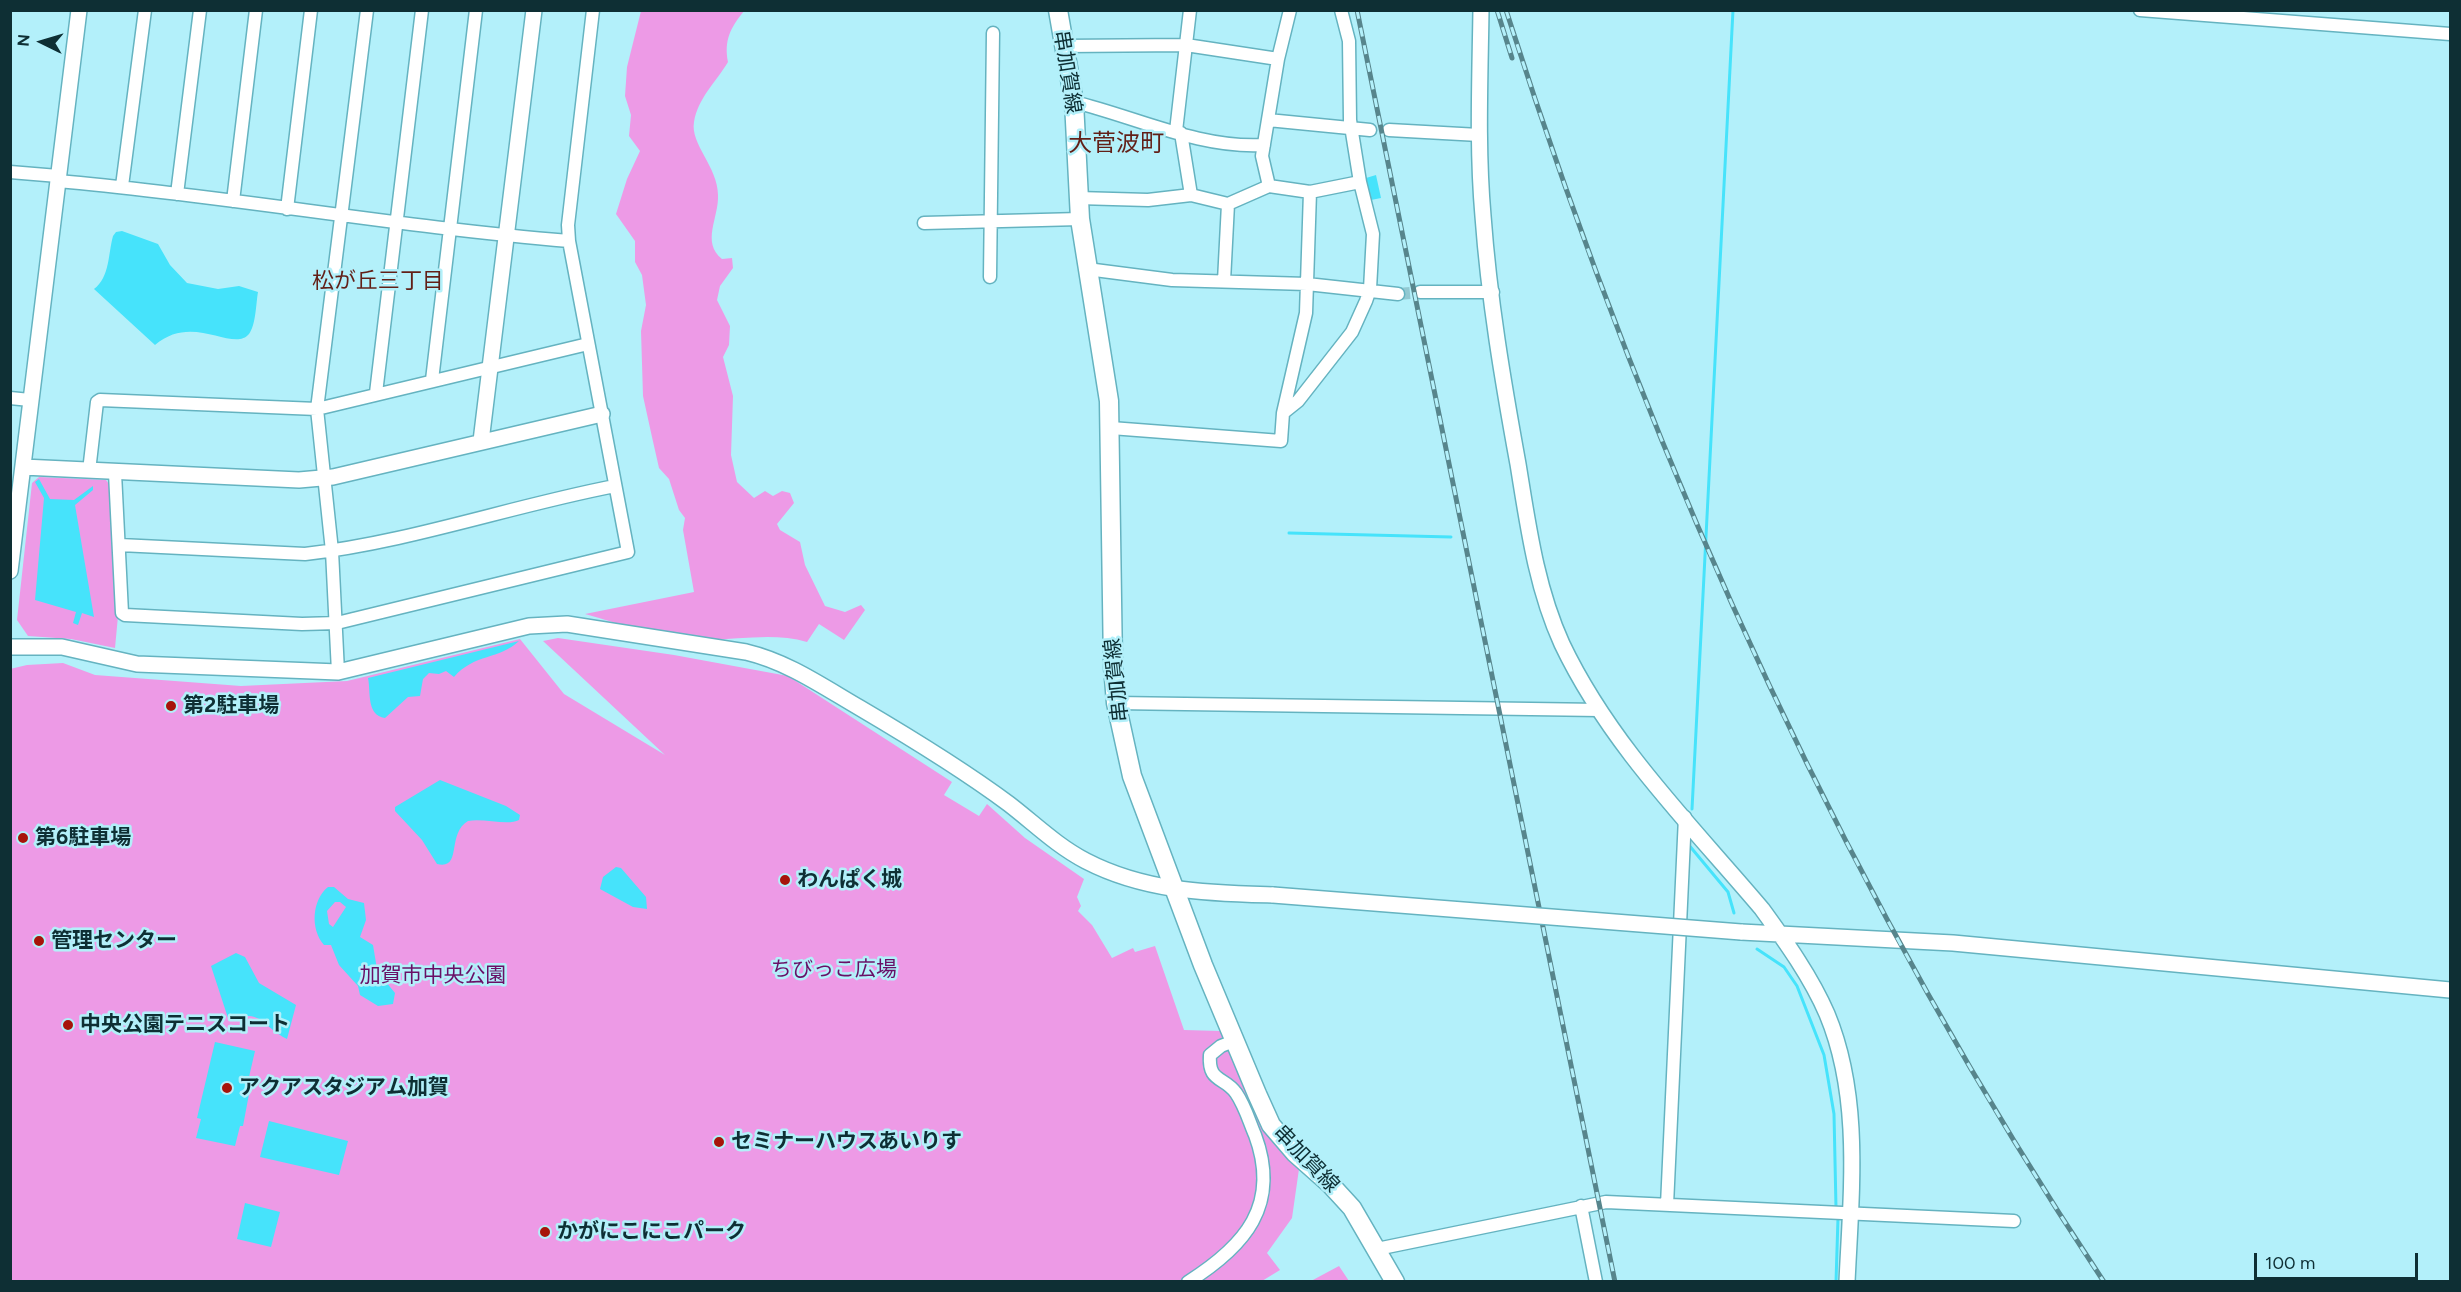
<!DOCTYPE html>
<html>
<head>
<meta charset="utf-8">
<style>
  body { margin:0 }
  #map { position:relative; width:2461px; height:1292px; overflow:hidden; background:#b3f0fa; font-family:Figtree,sans-serif }
  canvas { display:block }
  .frame { position:absolute; inset:0; border:12px solid #0e2f34; pointer-events:none }
  .north { position:absolute; left:12px; top:12px; width:60px; height:60px; -webkit-text-stroke:4px #b3f0fa; paint-order:stroke; rotate:275deg; font-size:16px; font-weight:700; line-height:24px; text-align:center; color:#0e2f34 }
  .north::after { content:''; display:block; margin:auto; width:21px; height:27px; background:#0e2f34; clip-path:polygon(50% 0,100% 100%,50% 72%,0 100%) }
  .scale { position:absolute; left:2254px; top:1253px; width:164px; height:27px; box-sizing:border-box; border:3px solid #0e2f34; border-top:0; padding-left:8px; font-size:18px; line-height:21px; white-space:nowrap; color:#0e2f34; -webkit-text-stroke:4px #b3f0fa; paint-order:stroke }
</style>
</head>
<body>
<div id="map">
<canvas width="2461" height="1292"></canvas>
<div class="frame"></div>
<div class="north">N</div>
<div class="scale">100 m</div>
</div>
<script>
const c = document.querySelector('canvas').getContext('2d');
c.lineJoin = 'round';
function paint(path, color) {
  c.fillStyle = color;
  c.fill(path, 'evenodd');
}
function strokePath(path, color, width, dash) {
  c.strokeStyle = color;
  c.lineWidth = width;
  c.lineCap = dash ? 'butt' : 'round';
  c.setLineDash(dash || []);
  c.stroke(path);
}
function label(font, color, halo, rows, align = 'center') {
  c.font = font + ' Figtree,"Noto Sans JP",sans-serif';
  c.lineWidth = 5;
  c.setLineDash([]);
  c.textBaseline = 'middle';
  c.strokeStyle = halo;
  c.fillStyle = color;
  for (const [text, x, y, turn = 0] of rows) {
    c.save();
    c.translate(x, y);
    c.rotate((+turn || 0) * Math.PI / 180);
    c.textAlign = isNaN(turn) ? turn : align;
    if (halo) c.strokeText(text, 0, 0);
    c.fillText(text, 0, 0);
    c.restore();
  }
}
const green = new Path2D(`
  M 641,11 L 744,11 C 730,28 724,41 728,62 C 716,82 698,98 694,122 C 690,144 718,167 718,195 C 719,218 701,242 722,259 L 732,258 L 733,268 L 720,286 L 717,300 L 730,326 L 729,345 L 723,357 L 733,396 L 731,455 L 737,482 L 754,498 L 765,491 L 773,496 L 782,491 L 790,493 L 794,503 L 777,524 L 780,530 L 800,542 L 805,565 L 825,606 L 845,612 L 861,605 L 865,610 L 844,640 L 819,624 L 807,642 C 770,631 731,642 693,639 C 656,637 620,624 585,614 L 694,592 L 683,530 L 685,518 L 679,510 L 669,479 L 659,468 L 652,437 L 643,396 L 641,331 L 646,305 L 642,275 L 635,262 L 635,241 L 616,214 L 627,179 L 640,151 L 629,136 L 631,115 L 625,96 L 627,67 Z
  M 39,477 L 106,480 L 109,484 L 118,616 L 115,648 L 71,639 L 28,636 L 17,620 L 32,483 Z
  M 558,638 L 674,655 L 788,676 L 952,782 L 944,795 L 979,816 L 987,804 L 1025,838 L 1084,879 L 1077,897 L 1081,906 L 1078,911 L 1092,925 L 1112,958 L 1133,948 L 1135,952 L 1155,946 L 1184,1030 L 1220,1031 C 1242,1079 1259,1133 1299,1169 L 1292,1218 L 1267,1253 L 1280,1270 L 1262,1281 L 11,1281 L 10,669 L 27,665 L 63,663 L 95,675 L 241,686 L 347,681 L 520,639 L 564,694 L 665,755 L 543,641 Z
  M 1339,1266 L 1349,1281 L 1311,1281 Z`);
const water = new Path2D(`
  M 1376,175 L 1381,198 L 1371,200 L 1366,178 Z
  M 122,231 L 158,244 L 170,265 L 187,283 L 218,289 L 239,286 L 258,292 C 256,303 256,325 249,334 C 233,353 193,312 155,345 L 94,289 C 110,277 108,254 113,236 L 116,232 Z
  M 39,479 L 50,499 L 74,500 L 93,486 L 93,490 L 75,505 L 94,617 L 82,613 L 78,625 L 73,623 L 76,612 L 35,600 L 44,498 L 35,482 Z
  M 519,641 C 499,660 475,653 454,677 L 446,671 L 439,674 L 429,673 L 423,679 L 420,696 L 408,697 L 385,718 C 366,715 371,692 368,678 Z
  M 440,780 L 506,806 L 520,815 L 519,820 C 508,826 484,818 468,821 C 446,834 463,870 437,864 L 422,840 L 395,811 L 395,807 Z
  M 616,867 L 621,868 L 646,897 L 647,909 L 633,907 L 600,889 L 603,877 Z
  M 328,887 L 334,887 L 348,899 L 364,903 L 366,920 L 360,937 L 373,945 L 377,969 L 359,978 L 366,983 L 375,975 L 381,976 L 395,993 L 393,1004 L 378,1006 L 360,995 L 358,986 L 339,965 L 331,945 L 324,945 C 310,929 312,900 328,887 ZM 335,902 L 340,902 L 346,907 L 333,927 L 329,924 L 327,911 Z
  M 236,953 L 245,957 L 259,983 L 296,1005 L 287,1039 C 260,1026 266,1010 228,1018 L 211,966 Z
  M 215,1042 L 255,1051 L 249,1077 L 252,1078 L 243,1126 L 240,1126 L 235,1146 L 196,1138 L 201,1119 L 197,1118 Z
  M 269,1121 L 348,1141 L 339,1175 L 260,1157 Z
  M 245,1203 L 280,1212 L 271,1247 L 237,1239 Z`);
const stream = new Path2D(`
  M 1289,533 L 1451,537
  M 1692,809 L 1733,10
  M 1688,844 L 1728,892 L 1734,913
  M 1757,949 L 1784,967 L 1797,986 L 1824,1055 L 1834,1114 L 1836,1208
  M 1836,1282 L 1838,1218`);
const minorTunnel = new Path2D(`
  M 1398,294 L 1420,292`);
const minor = new Path2D(`
  M 2140,10 L 2450,34
  M 1064,46 L 1186,45 L 1278,59 L 1262,156 L 1269,186
  M 1278,59 L 1290,10
  M 1074,102 C 1136,117 1200,149 1264,145
  M 1268,120 L 1370,130
  M 1389,130 L 1479,135
  M 1176,131 L 1190,10
  M 1181,133 L 1191,195
  M 10,172 L 58,176
  M 58,181 C 229,196 398,227 569,241
  M 122,186 L 145,10
  M 177,194 L 200,10
  M 1078,198 L 1148,200 L 1191,195 L 1228,204
  M 233,201 L 256,10
  M 287,209 L 311,10
  M 924,223 L 1080,219
  M 1087,269 L 1172,280 L 1307,284 L 1398,294
  M 990,277 L 993,33
  M 1224,281 L 1228,204 L 1269,186 L 1310,192 L 1360,182 L 1350,120 L 1349,41 L 1341,10
  M 1420,292 L 1493,292
  M 432,380 L 476,10
  M 376,393 L 422,10
  M 10,398 L 30,400
  M 1283,413 L 1306,313 L 1310,192
  M 1111,428 L 1281,441 L 1283,413 L 1298,401 L 1352,332 L 1366,301 L 1370,289 L 1373,234 L 1360,182
  M 89,471 L 97,402 L 100,400 L 317,409 L 588,344
  M 115,473 L 122,613 L 125,615 L 302,624 L 337,623 L 628,552 L 569,241 L 568,225 L 593,10
  M 120,545 L 305,554 C 410,542 511,506 615,486
  M 338,672 L 332,551 L 317,409 L 367,10
  M 1116,703 L 1600,710
  M 1667,1205 L 1685,817
  M 1581,1206 L 1596,1282
  M 1377,1249 L 1606,1202 L 2014,1221
  M 1188,1282 C 1245,1246 1281,1205 1255,1135 C 1249,1121 1245,1106 1236,1093 C 1224,1076 1208,1083 1210,1055 L 1221,1046 L 1234,1041`);
const tertiary = new Path2D(`
  M 1481,10 C 1480,79 1477,148 1483,216 C 1489,299 1503,382 1518,464 C 1528,525 1536,587 1562,644 C 1610,745 1691,825 1762,909 C 1786,942 1811,977 1827,1014 C 1862,1098 1851,1193 1847,1282
  M 481,441 L 534,10
  M 23,467 L 299,480 L 333,477 L 602,414
  M 10,571 L 79,10
  M 10,647 L 62,647 L 137,664 L 338,672 L 529,626 L 567,624 L 746,652 C 788,662 822,686 860,708 C 911,738 962,769 1009,804 C 1035,824 1057,846 1086,861 C 1146,892 1208,893 1273,895
  M 1741,932 L 1953,943 L 2450,990`);
const secondary = new Path2D(`
  M 1058,10 L 1074,102 L 1080,219 L 1109,401 L 1113,666 L 1116,703 L 1132,776 L 1203,965 L 1257,1094 L 1271,1125 L 1295,1153 L 1330,1184 L 1352,1208 L 1395,1282`);
const rail = new Path2D(`
  M 1357,10 L 1615,1282
  M 1497,10 L 1512,58
  M 1506,10 C 1649,459 1843,889 2104,1282`);
const tertiaryBridge = new Path2D(`
  M 1273,895 L 1741,932`);
const markers = [
  [171,706,6,"#a7140a"],
  [23,838,6,"#a7140a"],
  [785,880,6,"#a7140a"],
  [39,941,6,"#a7140a"],
  [68,1025,6,"#a7140a"],
  [227,1088,6,"#a7140a"],
  [719,1142,6,"#a7140a"],
  [545,1232,6,"#a7140a"]
];
const streetNames = [
  ["串加賀線",1067,72,81],
  ["串加賀線",1117,680,-96],
  ["串加賀線",1306,1159,46]
];
const poiNames = [
  ["第2駐車場",183,706],
  ["第6駐車場",35,838],
  ["わんぱく城",797,880],
  ["管理センター",51,941],
  ["中央公園テニスコート",80,1025],
  ["アクアスタジアム加賀",239,1088],
  ["セミナーハウスあいりす",731,1142],
  ["かがにこにこパーク",557,1232]
];
const parkNames = [
  ["ちびっこ広場",834,970],
  ["加賀市中央公園",433,976]
];
const neighbourhoodNames = [
  ["松が丘三丁目",378,282]
];
const quarterNames = [
  ["大菅波町",1116,144]
];
paint(green, '#ed9ae6');
paint(water, '#46e3fb');
strokePath(stream, '#46e3fb', 3);
strokePath(minorTunnel, '#92c9d2', 12, [12, 6]);
strokePath(minor, '#65b3c0', 15);
strokePath(tertiary, '#65b3c0', 18);
strokePath(secondary, '#65b3c0', 21);
strokePath(minor, '#fff', 12);
strokePath(tertiary, '#fff', 15);
strokePath(secondary, '#fff', 18);
strokePath(rail, '#57858c', 5);
strokePath(rail, '#b3f0fa', 3, [9]);
strokePath(tertiaryBridge, '#65b3c0', 18, []);
strokePath(tertiaryBridge, '#fff', 15);
for (const [x, y, r, color] of markers) {
  const dot = new Path2D();
  dot.arc(x, y, r, 0, 2 * Math.PI);
  c.fillStyle = color;
  c.fill(dot);
  strokePath(dot, '#b3f0fa', 2);
}
label('21px', '#0e2f34', '#b3f0fa', streetNames);
label('bold 21px', '#0e2f34', '#b3f0fa', poiNames, 'left');
label('21px', '#690f66', '#b3f0fa', parkNames);
label('22px', '#621f17', '#b3f0fa', neighbourhoodNames);
label('24px', '#621f17', '#b3f0fa', quarterNames);
</script>
</body>
</html>
